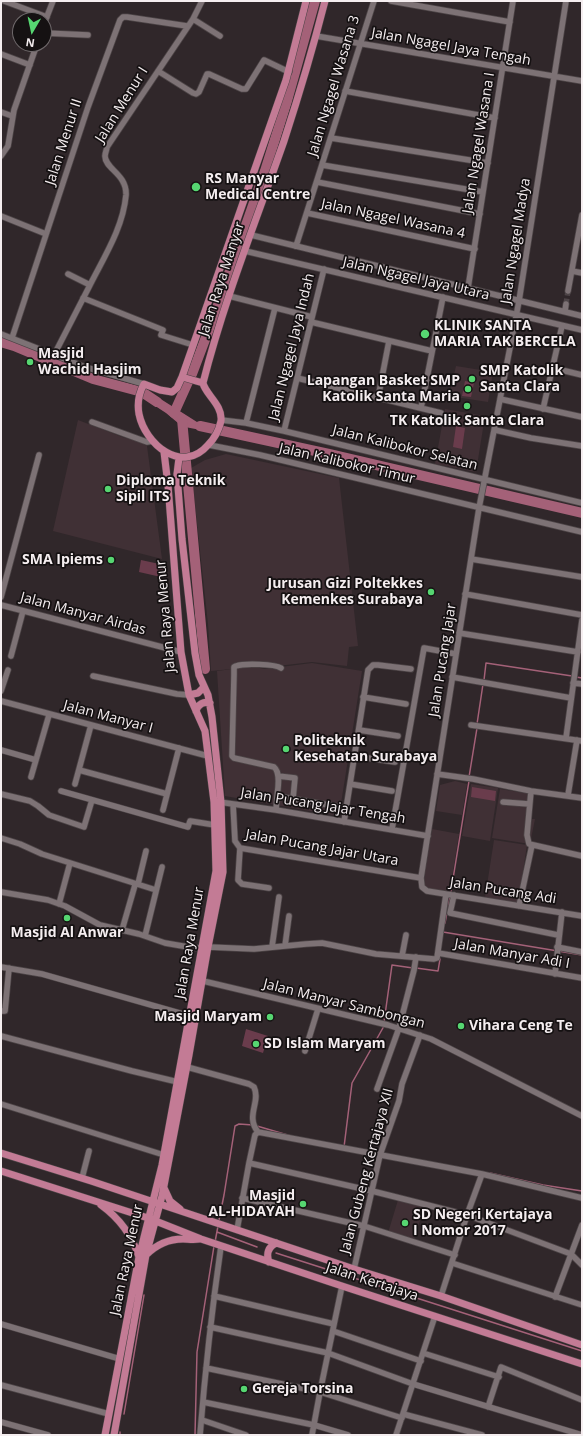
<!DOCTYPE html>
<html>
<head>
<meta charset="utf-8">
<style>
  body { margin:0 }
  #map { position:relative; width:583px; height:1436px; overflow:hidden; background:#30272a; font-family:"Open Sans",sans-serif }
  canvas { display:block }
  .frame { position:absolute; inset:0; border:2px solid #f5eef0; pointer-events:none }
  .north { position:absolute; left:12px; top:12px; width:40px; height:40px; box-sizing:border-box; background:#151112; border:1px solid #6f696b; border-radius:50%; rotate:189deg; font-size:11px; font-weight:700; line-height:16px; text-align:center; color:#f5eef0 }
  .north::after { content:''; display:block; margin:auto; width:14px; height:18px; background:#56d671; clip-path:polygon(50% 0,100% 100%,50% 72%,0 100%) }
</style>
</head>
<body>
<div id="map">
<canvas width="583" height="1436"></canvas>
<div class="frame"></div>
<div class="north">N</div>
</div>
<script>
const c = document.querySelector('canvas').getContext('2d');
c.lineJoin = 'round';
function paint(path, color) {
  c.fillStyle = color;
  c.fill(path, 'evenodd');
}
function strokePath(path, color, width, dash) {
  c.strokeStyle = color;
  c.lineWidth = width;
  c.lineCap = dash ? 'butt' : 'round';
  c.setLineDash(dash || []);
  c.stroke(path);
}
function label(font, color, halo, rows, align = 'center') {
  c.font = font + ' "Open Sans",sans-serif';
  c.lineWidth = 3.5;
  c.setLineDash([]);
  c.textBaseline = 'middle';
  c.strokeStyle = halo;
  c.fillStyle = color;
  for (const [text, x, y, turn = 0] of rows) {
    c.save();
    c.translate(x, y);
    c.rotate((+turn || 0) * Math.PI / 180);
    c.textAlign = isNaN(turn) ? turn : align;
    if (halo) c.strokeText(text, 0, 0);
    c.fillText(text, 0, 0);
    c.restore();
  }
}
const built = new Path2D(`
  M 456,366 L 493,372 L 488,402 L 449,396 Z
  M 445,409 L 485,416 L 476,472 L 435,464 Z
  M 78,420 L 125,438 L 135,439 L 147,446 L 162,559 L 53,531 Z
  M 226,454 L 339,478 L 358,646 L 349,647 L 347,666 L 312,662 L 260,668 L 265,669 L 312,663 L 362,671 L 339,816 L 225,796 L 217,671 L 232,669 L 211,671 L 208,624 L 191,468 L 205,460 Z
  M 455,781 L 467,784 L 462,815 L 436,811 L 440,785 Z
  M 471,784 L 498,788 L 490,841 L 462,836 Z
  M 500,789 L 531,794 L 528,819 L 535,819 L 530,844 L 492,838 Z
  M 432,829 L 459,834 L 449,895 L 422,891 Z
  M 494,840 L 527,845 L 518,904 L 485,898 Z
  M 398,1200 L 425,1206 L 414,1239 L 388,1233 Z`);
const green = new Path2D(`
  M 465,381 L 474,383 L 471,397 L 462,396 Z
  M 456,426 L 465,428 L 462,449 L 453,447 Z
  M 141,560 L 164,565 L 161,577 L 139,572 Z
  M 472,787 L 496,791 L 495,801 L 471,797 Z
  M 246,1029 L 268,1036 L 263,1053 L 242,1046 Z`);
const water = new Path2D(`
  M 148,391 L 197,422 L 212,425 L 211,432 L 185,427 L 178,423 L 166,413 L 143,398 Z`);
const stream = new Path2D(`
  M 576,677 L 582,678
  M 484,680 L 486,663 L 572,676
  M 477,724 L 483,684
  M 469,777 L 477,728
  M 445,923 L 451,891 L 469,781
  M 443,932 L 582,955
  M 416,968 L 438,971 L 440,959
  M 384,1022 L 392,965 L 413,968
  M 257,1126 L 291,1136
  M 344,1147 L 352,1083 L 384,1026
  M 490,1173 L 543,1185 L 582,1191
  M 219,1220 L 224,1195 L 235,1126 L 239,1124 L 253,1125
  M 217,1232 L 257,1247
  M 215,1242 L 218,1226
  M 276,1253 L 582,1351
  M 124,1414 L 144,1295
  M 120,1435 L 120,1432
  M 195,1435 L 197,1352 L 214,1246`);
const river = new Path2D(`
  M 1,342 L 14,346 L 93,379 L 142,392 L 157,402
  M 192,374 L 217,308 L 265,171 L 287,101 L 315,1
  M 174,413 L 188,382
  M 182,419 L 205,669
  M 200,426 L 329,454 L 582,513`);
const minorTunnel = new Path2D(`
  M 566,304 L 568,291`);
const minor = new Path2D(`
  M 4,1 L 47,17
  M 391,1 L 510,22
  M 566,1 L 519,301 L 479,508 L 421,878 L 422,887 L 427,891 L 582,916
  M 193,19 L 220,36
  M 44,24 L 53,1
  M 44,33 L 88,35
  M 316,36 L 582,81
  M 1,54 L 30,65
  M 158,71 L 193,93 L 196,94 L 199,92 L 207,74 L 209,74 L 242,89 L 246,89 L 264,60 L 289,72
  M 345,91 L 495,118
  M 1,112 L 12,116
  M 331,138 L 488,163
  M 1,156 L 8,146 L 14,110 L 37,44
  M 322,165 L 483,192
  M 317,182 L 480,214
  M 307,213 L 475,249
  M 1,216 L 46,234
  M 251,235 L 582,316
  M 295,246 L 297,243 L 374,1
  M 245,251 L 582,330
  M 572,271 L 582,273
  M 68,274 L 90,285
  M 468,288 L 513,1
  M 568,291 L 582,215
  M 229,296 L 312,317
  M 83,298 L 163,330 L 161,335 L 193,345
  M 565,311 L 566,304
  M 311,322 L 432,351
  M 1,334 L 85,367 L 144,384
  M 12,338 L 88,107 L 120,20 L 123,17 L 127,17 L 187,26
  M 54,355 C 66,332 77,310 89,287 C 104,257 123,228 126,195 C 127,174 105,169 105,156 C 105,153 107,149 107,147 L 193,19 L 202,1
  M 553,368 L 582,375
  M 297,378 L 441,413
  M 378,398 L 389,341
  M 500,399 L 582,417
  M 421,408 L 443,297
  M 543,409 L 562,326
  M 221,420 L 246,423 L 284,431 L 582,503
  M 92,422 L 147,442 L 153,441
  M 246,423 L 275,308
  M 495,430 L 531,438 L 582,446
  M 284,431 L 324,269
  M 209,445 L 260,455 L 582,532
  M 471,559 L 582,577
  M 465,594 L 582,615
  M 1,597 L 39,455
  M 1,605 L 181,652
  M 459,633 L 578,652
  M 11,656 L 23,611
  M 93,676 L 177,694 L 189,695
  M 452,677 L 571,698
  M 573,683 L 582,684
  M 1,691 L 8,670
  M 363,697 L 406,704
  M 1,701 L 208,756
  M 471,725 L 582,741
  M 359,730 L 398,736
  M 566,738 L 582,620
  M 1,750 L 36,760
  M 354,756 L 395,762
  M 79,770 L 167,794
  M 437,774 L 473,779 L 531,791 L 582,798
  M 278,776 L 295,778 L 293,799
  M 31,777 L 49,715
  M 75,784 L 91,725
  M 350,784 L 392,791
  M 61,791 L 188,827 L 190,821 L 215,825
  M 531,791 L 527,835 L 529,844 L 582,856
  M 1,794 L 30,801 L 38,806 L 49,815 L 84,827 L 92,800
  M 568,795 L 577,740
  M 277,796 C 278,788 281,773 274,767 L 234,758 L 232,756 L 234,675 L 234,667 L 236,666 C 244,663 275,664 281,668
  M 219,802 L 276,810 L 428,836
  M 503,802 L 529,804
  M 233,804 L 235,841 L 240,848 L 421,878
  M 163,810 L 179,748
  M 276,810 L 277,796 L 346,808
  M 344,822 L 368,670 L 373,665 L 378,665 L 411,669
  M 392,829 L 424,648 L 456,654
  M 1,838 L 20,844 L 42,854 L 156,890
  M 240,848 L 238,880 L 242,884 L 269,888
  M 138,884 L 146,851
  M 1,892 L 48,900 L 65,906 L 100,925 L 139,934 L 165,943 L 194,948 L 208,947 L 254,949 L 306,944 L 322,943 L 376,954 L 434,959 L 437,958 L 446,894
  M 454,895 L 450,913 L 558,935
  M 59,904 L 70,863
  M 519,906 L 532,845
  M 122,930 L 135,885
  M 145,936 L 162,867
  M 285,946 L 289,916
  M 272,947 L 279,897
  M 557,947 L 582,952
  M 438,953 L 582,978
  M 402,956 L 406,935
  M 1,967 L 42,974 L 190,1016
  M 555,974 L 562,912
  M 203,981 L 388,1025 L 431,1039 L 582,1116
  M 1,1011 L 5,1011 L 9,968
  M 1,1036 L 132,1071 L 178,1082
  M 305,1051 L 318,1009
  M 187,1067 L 249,1084 L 254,1087 C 261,1102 245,1116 258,1132
  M 377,1089 L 399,1028 L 414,970 L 416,957
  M 1,1104 L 164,1155
  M 249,1163 L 372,1191 L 467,1215 L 571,1254 L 582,1265
  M 82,1178 L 89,1151
  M 242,1198 L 364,1226 L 455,1255
  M 237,1230 L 249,1163 L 255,1135 L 258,1132 L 482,1174 L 582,1198
  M 452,1263 L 582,1305
  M 354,1269 L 380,1155 L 399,1101 L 402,1084 L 420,1035
  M 214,1296 L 334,1324
  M 441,1296 L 467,1215 L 482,1174
  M 555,1297 L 582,1225
  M 1,1324 L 120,1359
  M 210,1327 L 328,1353 L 413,1384 L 582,1435
  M 333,1331 L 421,1361
  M 423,1353 L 499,1377
  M 206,1368 L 320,1392 L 402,1418
  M 1,1385 L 109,1414
  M 203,1402 L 314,1425 L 348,1435
  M 488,1407 L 501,1367 L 582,1400
  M 403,1414 L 482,1435
  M 202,1420 L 246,1435
  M 1,1422 L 48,1435
  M 200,1435 C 205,1372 212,1309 221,1246
  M 312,1435 L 320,1392 L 342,1286
  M 396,1435 L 435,1316`);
const major = new Path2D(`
  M 306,1 L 286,80 L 182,377 L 177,388 L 172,392 L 160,390 L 144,384 C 139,393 137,403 139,414 C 145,444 182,475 208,445 C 214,439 219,430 221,421 C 223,405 205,394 203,383 C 224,300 256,221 284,141 C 299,95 313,48 325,1
  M 182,377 L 203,383
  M 189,695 L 198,693 L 204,687
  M 196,711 C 198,704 204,701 210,703
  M 1,1153 L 91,1181 L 354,1269 L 441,1296 L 582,1345
  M 1,1171 L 148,1218 L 201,1239 L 342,1286 L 582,1364
  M 164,1188 L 170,1201 L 180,1209
  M 101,1205 C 119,1218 132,1235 139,1257
  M 146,1255 C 156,1245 169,1239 183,1239 C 188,1239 193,1240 199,1239
  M 269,1262 C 266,1254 268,1247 276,1243
  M 105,1435 L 139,1257 L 162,1165 L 216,871 L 214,802 L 205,731 L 189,695 L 181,652 L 168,485 L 164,452
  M 114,1435 L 146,1255 L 162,1196 L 189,1055 L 208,947 L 223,872 L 221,802 L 212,717 L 208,695 L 199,675 L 195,653 L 182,539 L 177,474 L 179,458`);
const markers = [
  [196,187,5,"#56d671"],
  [425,334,5,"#56d671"],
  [30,362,4,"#56d671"],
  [472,379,4,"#56d671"],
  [468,389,4,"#56d671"],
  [467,406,4,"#56d671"],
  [108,489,4,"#56d671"],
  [111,560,4,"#56d671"],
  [431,592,4,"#56d671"],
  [286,749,4,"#56d671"],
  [67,918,4,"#56d671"],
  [270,1017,4,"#56d671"],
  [461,1026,4,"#56d671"],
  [256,1044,4,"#56d671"],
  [303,1204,4,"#56d671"],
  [405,1223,4,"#56d671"],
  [244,1389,4,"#56d671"]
];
const streetNames = [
  ["Jalan Ngagel Jaya Tengah",451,47,10],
  ["Jalan Ngagel Wasana 3",334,86,-73],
  ["Jalan Menur I",122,105,-58],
  ["Jalan Menur II",64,142,-72],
  ["Jalan Ngagel Wasana I",479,143,-81],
  ["Jalan Ngagel Wasana 4",393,219,12],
  ["Jalan Ngagel Madya",516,241,-81],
  ["Jalan Raya Manyar",222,279,-72],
  ["Jalan Ngagel Jaya Utara",416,279,13],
  ["Jalan Ngagel Jaya Indah",292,347,-76],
  ["Jalan Kalibokor Selatan",405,448,14],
  ["Jalan Kalibokor Timur",347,464,13],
  ["Jalan Manyar Airdas",83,614,15],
  ["Jalan Raya Menur",166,616,-95],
  ["Jalan Pucang Jajar",443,660,-81],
  ["Jalan Manyar I",108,717,15],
  ["Jalan Pucang Jajar Tengah",323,806,9],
  ["Jalan Pucang Jajar Utara",322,848,10],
  ["Jalan Pucang Adi",503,891,9],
  ["Jalan Raya Menur",190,943,-80],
  ["Jalan Manyar Adi I",512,954,10],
  ["Jalan Manyar Sambongan",344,1004,14],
  ["Jalan Gubeng Kertajaya XII",367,1171,-75],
  ["Jalan Raya Menur",127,1260,-78],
  ["Jalan Kertajaya",372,1282,18]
];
const poiNames = [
  ["RS Manyar",205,179],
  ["Medical Centre",205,195],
  ["KLINIK SANTA",434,326],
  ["MARIA TAK BERCELA",434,342],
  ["Masjid",38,354],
  ["Wachid Hasjim",38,370],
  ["SMP Katolik",480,371],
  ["Santa Clara",480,387],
  ["Lapangan Basket SMP",460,381,"right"],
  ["Katolik Santa Maria",460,397,"right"],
  ["TK Katolik Santa Clara",467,421,"center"],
  ["Diploma Teknik",116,481],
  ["Sipil ITS",116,497],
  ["SMA Ipiems",103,560,"right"],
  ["Jurusan Gizi Poltekkes",423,584,"right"],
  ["Kemenkes Surabaya",423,600,"right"],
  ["Politeknik",294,741],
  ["Kesehatan Surabaya",294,757],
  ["Masjid Al Anwar",67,933,"center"],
  ["Masjid Maryam",262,1017,"right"],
  ["Vihara Ceng Te",469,1026],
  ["SD Islam Maryam",264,1044],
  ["Masjid",295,1196,"right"],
  ["AL-HIDAYAH",295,1212,"right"],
  ["SD Negeri Kertajaya",413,1215],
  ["I Nomor 2017",413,1231],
  ["Gereja Torsina",252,1389]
];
paint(built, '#403035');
paint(green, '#6a3c4c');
paint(water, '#a46178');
strokePath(stream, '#a46178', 1.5);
strokePath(river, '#a46178', 10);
strokePath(minorTunnel, '#4e4548', 5.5, [5.5, 3]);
strokePath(minor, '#4d4547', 7);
strokePath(major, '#4d4547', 8);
strokePath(minor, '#7d7275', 5.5);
strokePath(major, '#c37b95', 7);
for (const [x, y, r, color] of markers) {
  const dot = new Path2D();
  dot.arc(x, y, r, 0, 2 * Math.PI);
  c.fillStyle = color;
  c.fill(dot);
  strokePath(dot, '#151112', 1.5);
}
label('14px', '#f5eef0', '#151112', streetNames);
label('bold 14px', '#f5eef0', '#151112', poiNames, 'left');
</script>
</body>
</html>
